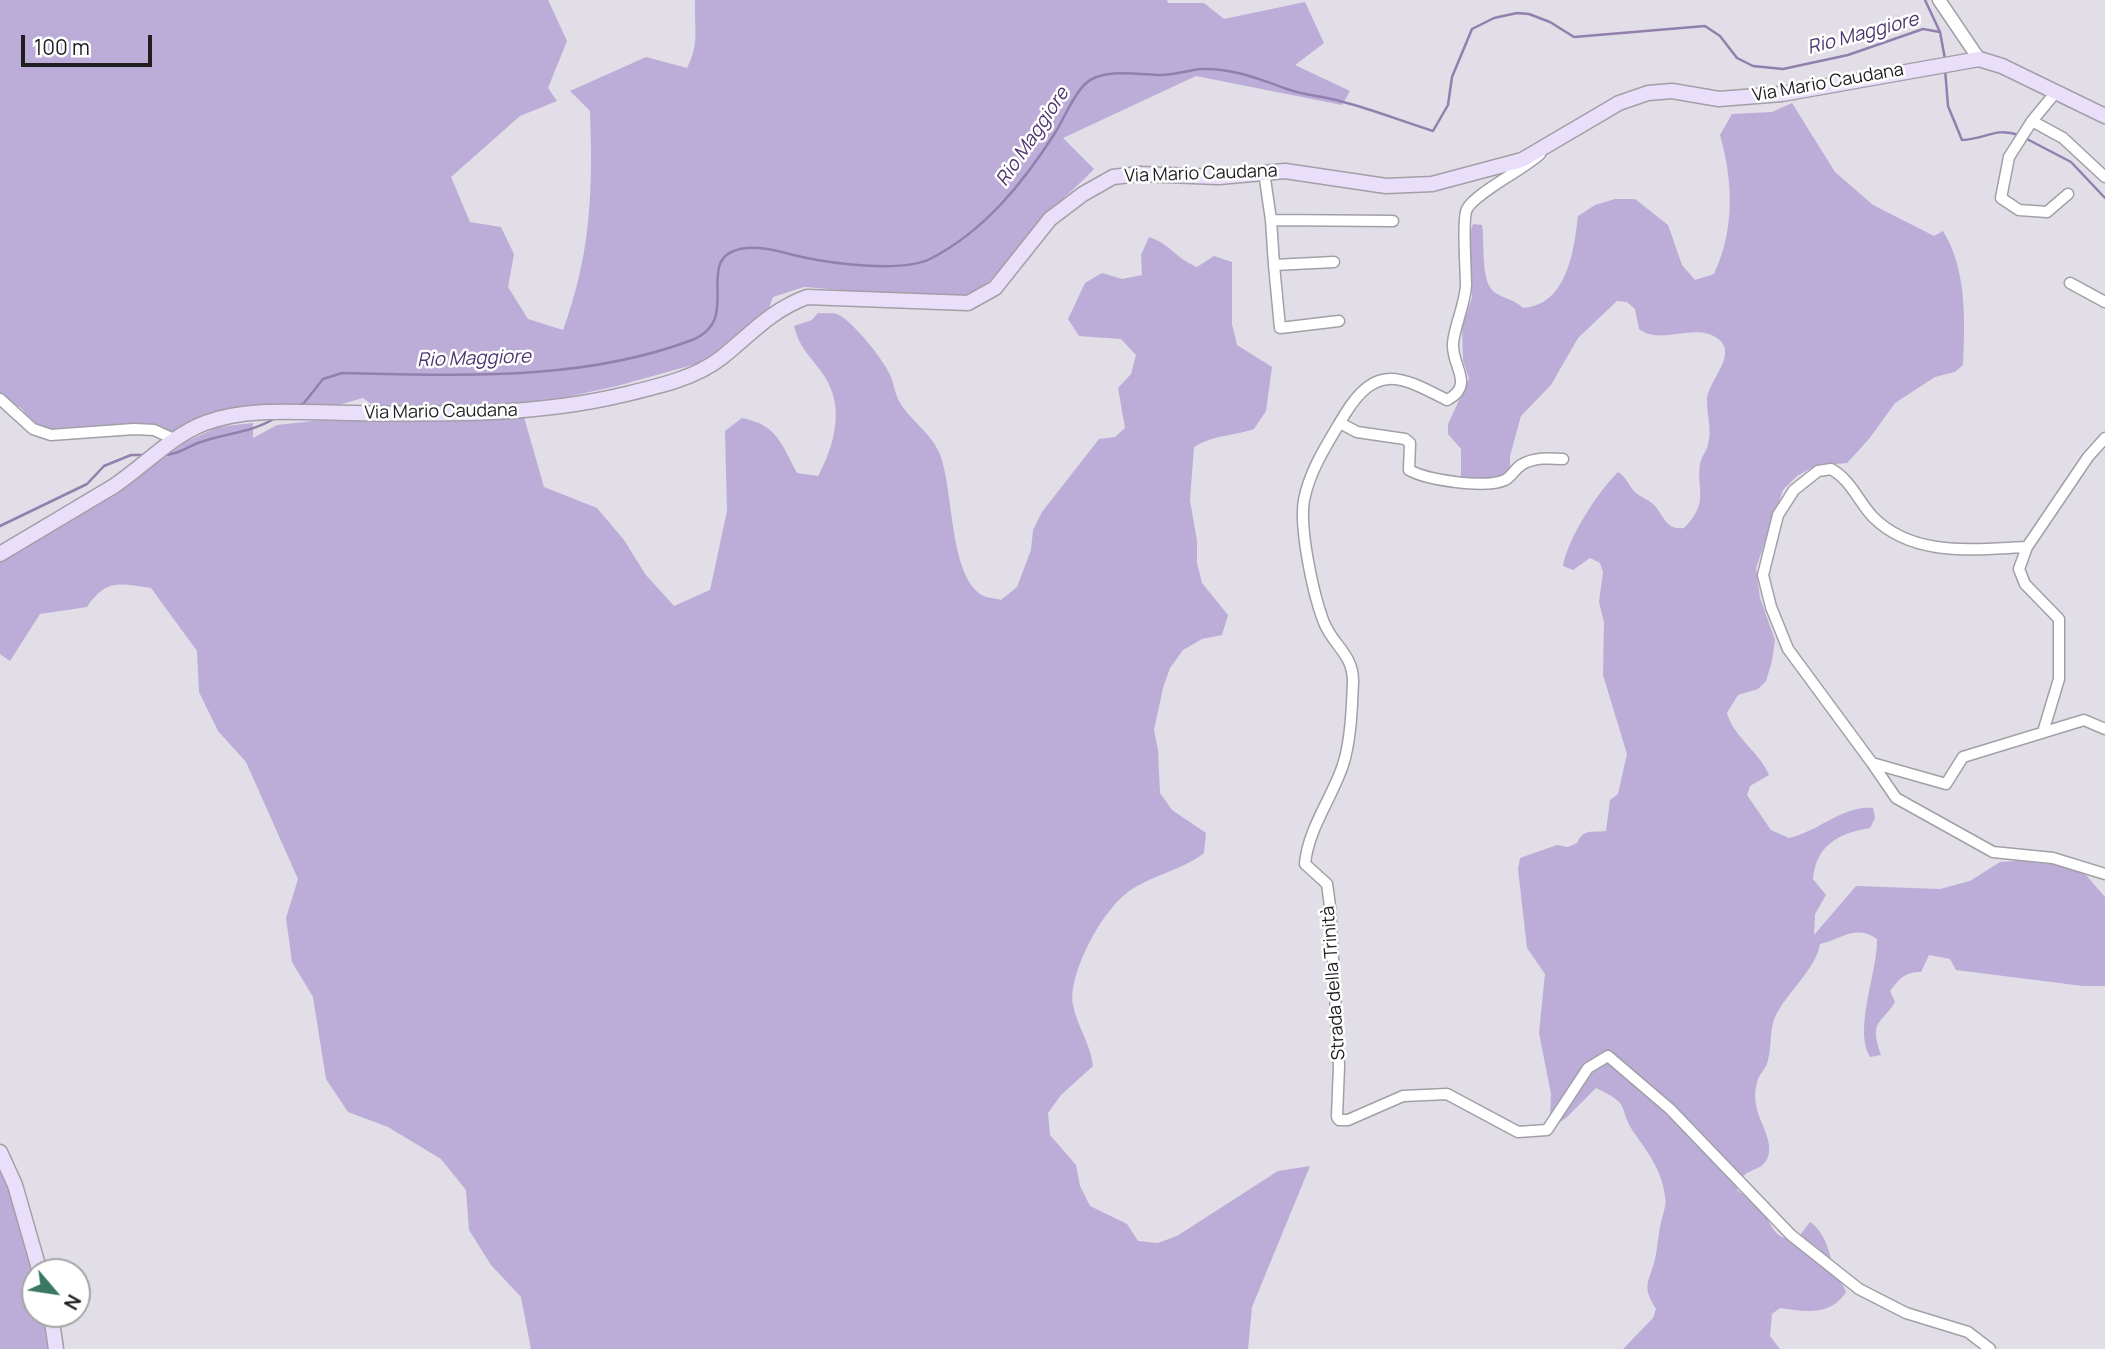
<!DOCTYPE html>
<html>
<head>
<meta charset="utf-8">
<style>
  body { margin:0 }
  #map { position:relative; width:2105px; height:1349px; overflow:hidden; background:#e1dee7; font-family:Manrope,sans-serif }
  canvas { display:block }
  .north { position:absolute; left:21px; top:1258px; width:70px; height:70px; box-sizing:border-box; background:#fff; border:2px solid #a5a5a6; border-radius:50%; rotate:119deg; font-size:19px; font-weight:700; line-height:28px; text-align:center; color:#1f1e21 }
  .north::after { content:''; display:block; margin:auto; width:24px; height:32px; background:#3a7863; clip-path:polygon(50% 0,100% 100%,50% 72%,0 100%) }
  .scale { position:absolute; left:21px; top:35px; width:131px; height:32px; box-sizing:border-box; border:4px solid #1f1e21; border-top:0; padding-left:9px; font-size:21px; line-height:24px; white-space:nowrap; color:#1f1e21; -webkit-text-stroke:5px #fff; paint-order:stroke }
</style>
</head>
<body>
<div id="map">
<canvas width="2105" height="1349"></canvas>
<div class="north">N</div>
<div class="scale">100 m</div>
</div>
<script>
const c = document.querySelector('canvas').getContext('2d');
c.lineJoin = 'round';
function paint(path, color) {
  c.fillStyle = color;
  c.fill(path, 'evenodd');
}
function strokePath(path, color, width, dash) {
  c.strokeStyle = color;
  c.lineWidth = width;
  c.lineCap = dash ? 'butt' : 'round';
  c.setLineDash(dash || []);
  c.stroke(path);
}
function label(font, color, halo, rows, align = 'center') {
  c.font = font + ' Manrope,sans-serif';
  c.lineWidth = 5;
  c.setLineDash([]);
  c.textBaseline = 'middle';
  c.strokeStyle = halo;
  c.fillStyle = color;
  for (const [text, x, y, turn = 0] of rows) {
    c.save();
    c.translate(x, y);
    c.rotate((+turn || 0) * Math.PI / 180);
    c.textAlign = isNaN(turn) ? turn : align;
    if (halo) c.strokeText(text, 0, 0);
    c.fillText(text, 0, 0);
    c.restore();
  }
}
const green = new Path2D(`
  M 0,0 L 548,0 L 567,41 L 548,88 L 557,101 L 520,116 L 451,177 L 470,222 L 501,227 L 514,254 L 508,287 L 528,319 L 563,330 C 591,254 593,190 590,111 L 570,91 L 646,57 L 687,68 C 700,44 694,26 695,0 L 1167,0 L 1168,3 L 1204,3 L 1224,19 L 1305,2 L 1324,43 L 1295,65 L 1350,91 L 1342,105 L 1196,76 L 1063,138 L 1094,169 C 1080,184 1065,196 1052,210 C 1025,239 1003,282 964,295 C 938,303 839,289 804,287 L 773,297 L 769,308 L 703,362 L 617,386 L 543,402 L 490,406 L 374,406 L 363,398 L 334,406 L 300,405 L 176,434 L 133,425 L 56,431 L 35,425 L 21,408 L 0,396 Z
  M 1792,103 L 1835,172 L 1873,205 L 1934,236 L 1943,231 C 1967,270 1965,320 1963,365 L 1955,372 L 1935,377 L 1895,403 L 1869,439 L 1847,463 L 1815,466 L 1797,476 L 1783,490 L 1756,568 L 1760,598 L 1775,640 L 1772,661 L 1766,681 L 1758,689 L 1738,695 L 1727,713 C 1734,738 1759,751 1769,775 L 1750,786 L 1747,795 L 1771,830 L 1789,838 C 1818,832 1843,805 1873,808 L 1875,818 L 1870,828 C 1839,833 1816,845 1813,879 L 1826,895 L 1815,914 L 1814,935 L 1856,886 L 1940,889 L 1970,881 L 2000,862 L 2049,859 L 2086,875 L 2105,897 L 2105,986 L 2083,986 L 1956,970 L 1950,959 L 1929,955 L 1921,972 C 1905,972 1900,978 1890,991 L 1895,1002 C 1880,1026 1869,1020 1881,1055 L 1870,1057 C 1853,1030 1878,971 1877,939 C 1855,924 1842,939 1820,944 C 1816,969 1787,992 1775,1017 C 1769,1031 1772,1045 1768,1060 C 1767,1067 1761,1072 1758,1079 C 1746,1113 1776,1134 1768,1157 C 1761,1175 1741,1165 1737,1190 C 1745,1196 1753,1202 1760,1209 C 1773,1224 1774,1243 1798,1238 L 1810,1222 C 1827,1234 1829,1254 1835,1272 C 1837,1279 1844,1285 1846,1292 C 1831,1316 1805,1312 1780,1308 L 1772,1314 L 1770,1336 L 1780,1349 L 1623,1349 L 1653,1318 L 1656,1309 C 1641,1285 1649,1283 1655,1259 C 1658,1247 1658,1234 1661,1222 C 1663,1213 1667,1205 1665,1196 C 1662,1171 1649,1154 1635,1134 C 1616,1106 1634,1106 1596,1088 L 1566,1118 L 1557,1124 L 1550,1115 L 1551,1094 L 1539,1033 L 1545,974 L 1527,948 L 1518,869 L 1520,858 L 1557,845 L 1568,847 L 1577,843 C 1584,828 1591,833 1606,831 L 1610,800 L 1618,794 L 1627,754 L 1603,675 L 1604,622 L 1599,602 L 1603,572 L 1600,563 L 1590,558 L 1573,570 L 1563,566 C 1568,538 1597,493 1618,472 C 1628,478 1628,486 1636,493 C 1642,498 1650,500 1655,506 C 1665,518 1666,530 1684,528 C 1710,502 1696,491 1700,464 C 1701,457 1707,451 1708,444 C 1712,431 1707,415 1707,401 C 1707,381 1740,354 1717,338 C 1694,322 1661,346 1639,329 L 1635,309 L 1627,302 L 1617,301 L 1578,338 L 1551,385 L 1521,416 L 1510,456 L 1510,467 L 1503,476 L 1472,479 L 1461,477 L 1461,449 L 1448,434 L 1448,424 L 1469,379 L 1463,360 L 1462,327 L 1472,298 L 1470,233 L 1473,224 L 1482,225 C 1485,241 1480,281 1494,292 C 1504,299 1514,299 1523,308 C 1567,305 1574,251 1578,216 L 1595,205 L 1615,199 L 1635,199 L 1668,225 L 1682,265 L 1695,280 L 1714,274 C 1735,229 1733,181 1720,135 L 1732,114 L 1772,112 Z
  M 1149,237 C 1172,245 1175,258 1197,267 L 1214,256 L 1232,262 L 1232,324 L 1237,345 L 1272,367 L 1266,411 L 1254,429 C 1230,437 1216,434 1194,447 L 1190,500 L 1197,541 L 1197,563 L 1202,583 L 1228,615 L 1222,635 L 1202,639 L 1183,650 L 1170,668 L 1163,688 L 1154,730 L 1158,750 L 1160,793 L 1172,810 L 1206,833 L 1204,853 C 1181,871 1151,875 1128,892 C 1102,911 1068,973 1073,1005 C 1077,1026 1090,1042 1093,1066 L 1061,1095 L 1048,1113 L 1050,1135 L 1076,1165 L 1080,1186 L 1090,1206 L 1127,1224 L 1138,1241 L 1158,1243 L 1177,1236 L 1278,1171 L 1310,1166 L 1252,1307 L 1248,1349 L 531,1349 L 521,1297 L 491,1265 L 469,1230 L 466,1190 L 441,1159 L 388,1127 L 348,1112 L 326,1079 L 313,997 L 292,962 L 286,918 L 298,879 L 246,762 L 218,731 L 199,692 L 197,651 L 151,588 C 119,584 107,578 87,607 L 40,614 L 10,661 L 0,654 L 0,562 L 109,498 L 186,442 L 218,427 L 253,423 L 253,438 L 277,425 L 322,420 L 449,421 L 524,417 L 544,487 L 597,508 L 624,540 L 646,575 L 674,606 L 710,590 L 727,511 L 725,431 L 742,418 C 777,425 781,443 797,473 L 818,476 C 834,446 845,409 825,377 C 812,357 800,350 794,326 L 812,320 L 818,313 C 825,314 834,312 839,315 C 854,323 885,361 891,377 C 895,388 895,396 902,406 C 913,422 930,433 939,452 C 954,486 948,570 980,594 C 985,598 995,598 1001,600 L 1017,587 L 1031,550 L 1033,530 L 1042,512 L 1099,439 L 1115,437 L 1125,428 L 1118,388 L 1131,374 L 1136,355 L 1121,339 L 1079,336 L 1068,319 L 1085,283 L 1102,273 L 1122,279 L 1142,275 L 1141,255 Z
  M 0,1164 L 35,1273 L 35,1314 L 46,1314 L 50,1349 L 0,1349 Z`);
const stream = new Path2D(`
  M 1925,0 L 1940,32 L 1945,59
  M 1945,69 L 1948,106 L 1962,140 C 1987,139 1994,127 2019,135
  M 2025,138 L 2071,162 L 2105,198
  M 298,406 L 304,403 L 323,379 L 342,373 C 459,375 581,382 692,340 C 746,319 688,255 746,248 C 764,246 784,253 802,257 C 834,264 904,273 932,258 C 985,230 1023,183 1055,133 C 1064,119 1072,97 1085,84 C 1101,68 1137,74 1158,75 C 1174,76 1186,70 1202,69 C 1232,68 1259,79 1287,89 C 1303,95 1320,96 1336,100 C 1369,108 1401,121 1433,131 L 1448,105 L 1452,77 L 1472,29 L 1494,18 L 1517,13 L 1529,14 L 1550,22 L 1574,37 L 1705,26 L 1720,36 L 1737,58 L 1753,66 L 1783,69 L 1848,55 L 1923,29 L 1940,32
  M 162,455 C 177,455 185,448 198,443 C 225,433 252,433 277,417
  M 0,526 L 87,484 L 104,466 L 131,455 L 145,455`);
const minor = new Path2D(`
  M 2056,92 L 2032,121 L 2063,138 L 2105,177
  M 2032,121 L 2009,157 L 2001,198 L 2019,210 L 2047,212 L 2068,194
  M 1540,154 C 1524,169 1474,194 1467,209 C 1462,218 1466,271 1466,285 C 1465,305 1455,324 1453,343 C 1451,366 1476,385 1447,400 C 1402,377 1377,362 1345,414 C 1329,441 1310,469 1304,500 C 1299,528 1313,593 1323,620 C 1331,644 1353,653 1353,681 C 1352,707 1351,740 1343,765 C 1332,798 1308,829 1305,864 L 1327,884 L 1330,906 L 1339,1066 L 1337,1117 L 1339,1120 L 1348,1120 L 1403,1096 L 1447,1094 L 1518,1132 L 1547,1130 L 1588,1068 L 1608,1056 L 1670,1109 L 1791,1235 L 1859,1289 L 1906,1313 L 1968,1332 L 1990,1349
  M 1264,172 L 1271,220 L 1393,221
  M 1271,220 L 1274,265 L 1334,262
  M 1274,265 L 1280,328 L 1339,321
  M 2070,283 L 2105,302
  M 0,399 L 33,429 L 51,435 L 134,429 L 154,430 L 176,440
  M 1340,423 L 1357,432 L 1405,439 L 1410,443 L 1409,470 C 1427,480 1485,489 1505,480 C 1511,477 1515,469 1521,465 C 1534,457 1549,458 1563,459
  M 2105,438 L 2088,457 L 2027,547 C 1975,549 1914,558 1873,517 C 1858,501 1851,480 1831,469 L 1818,471 L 1794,490 L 1778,515 L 1763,575 L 1771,607 L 1788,649 L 1872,763 L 1946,784 L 1963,757 L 2084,720 L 2105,729
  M 2027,547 L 2019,569 L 2025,584 L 2059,619 L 2059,679 L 2043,732
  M 1872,763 L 1896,798 L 1993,852 L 2053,858 L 2105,874`);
const tertiary = new Path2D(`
  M 1939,0 L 1979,59`);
const secondary = new Path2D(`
  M 0,554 C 38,531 76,509 114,486 C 144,466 171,436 205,423 C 250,406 306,413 353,413 C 443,414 534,416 622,395 C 655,387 694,379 721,358 C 750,335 771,310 807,297 L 968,303 L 995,288 L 1050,219 L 1083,194 L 1113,177 L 1139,174 L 1219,177 L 1285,171 L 1386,186 L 1432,184 L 1522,160 L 1619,103 L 1648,93 L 1672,91 L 1719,99 L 1782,94 L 1979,59 L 2002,66 L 2105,116
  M 0,1152 L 15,1185 L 40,1272
  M 51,1314 L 56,1349`);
const streetNames = [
  ["Via Mario Caudana",1828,83,-10],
  ["Via Mario Caudana",1201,174,-2],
  ["Via Mario Caudana",441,412,-1],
  ["Strada della Trinità",1334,983,-94]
];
const waterNames = [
  ["Rio Maggiore",1863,34,-15],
  ["Rio Maggiore",1033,137,-56],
  ["Rio Maggiore",474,359,-2]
];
paint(green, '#bcacd8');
strokePath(stream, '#9180ad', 2.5);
strokePath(minor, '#a29fa7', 13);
strokePath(tertiary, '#a29fa7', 15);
strokePath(secondary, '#a29fa7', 17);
strokePath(minor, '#fff', 10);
strokePath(tertiary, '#fff', 12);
strokePath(secondary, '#eadffb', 14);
label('18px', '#1f1e21', '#fff', streetNames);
label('italic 19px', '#4d346f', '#fff', waterNames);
</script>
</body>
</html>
